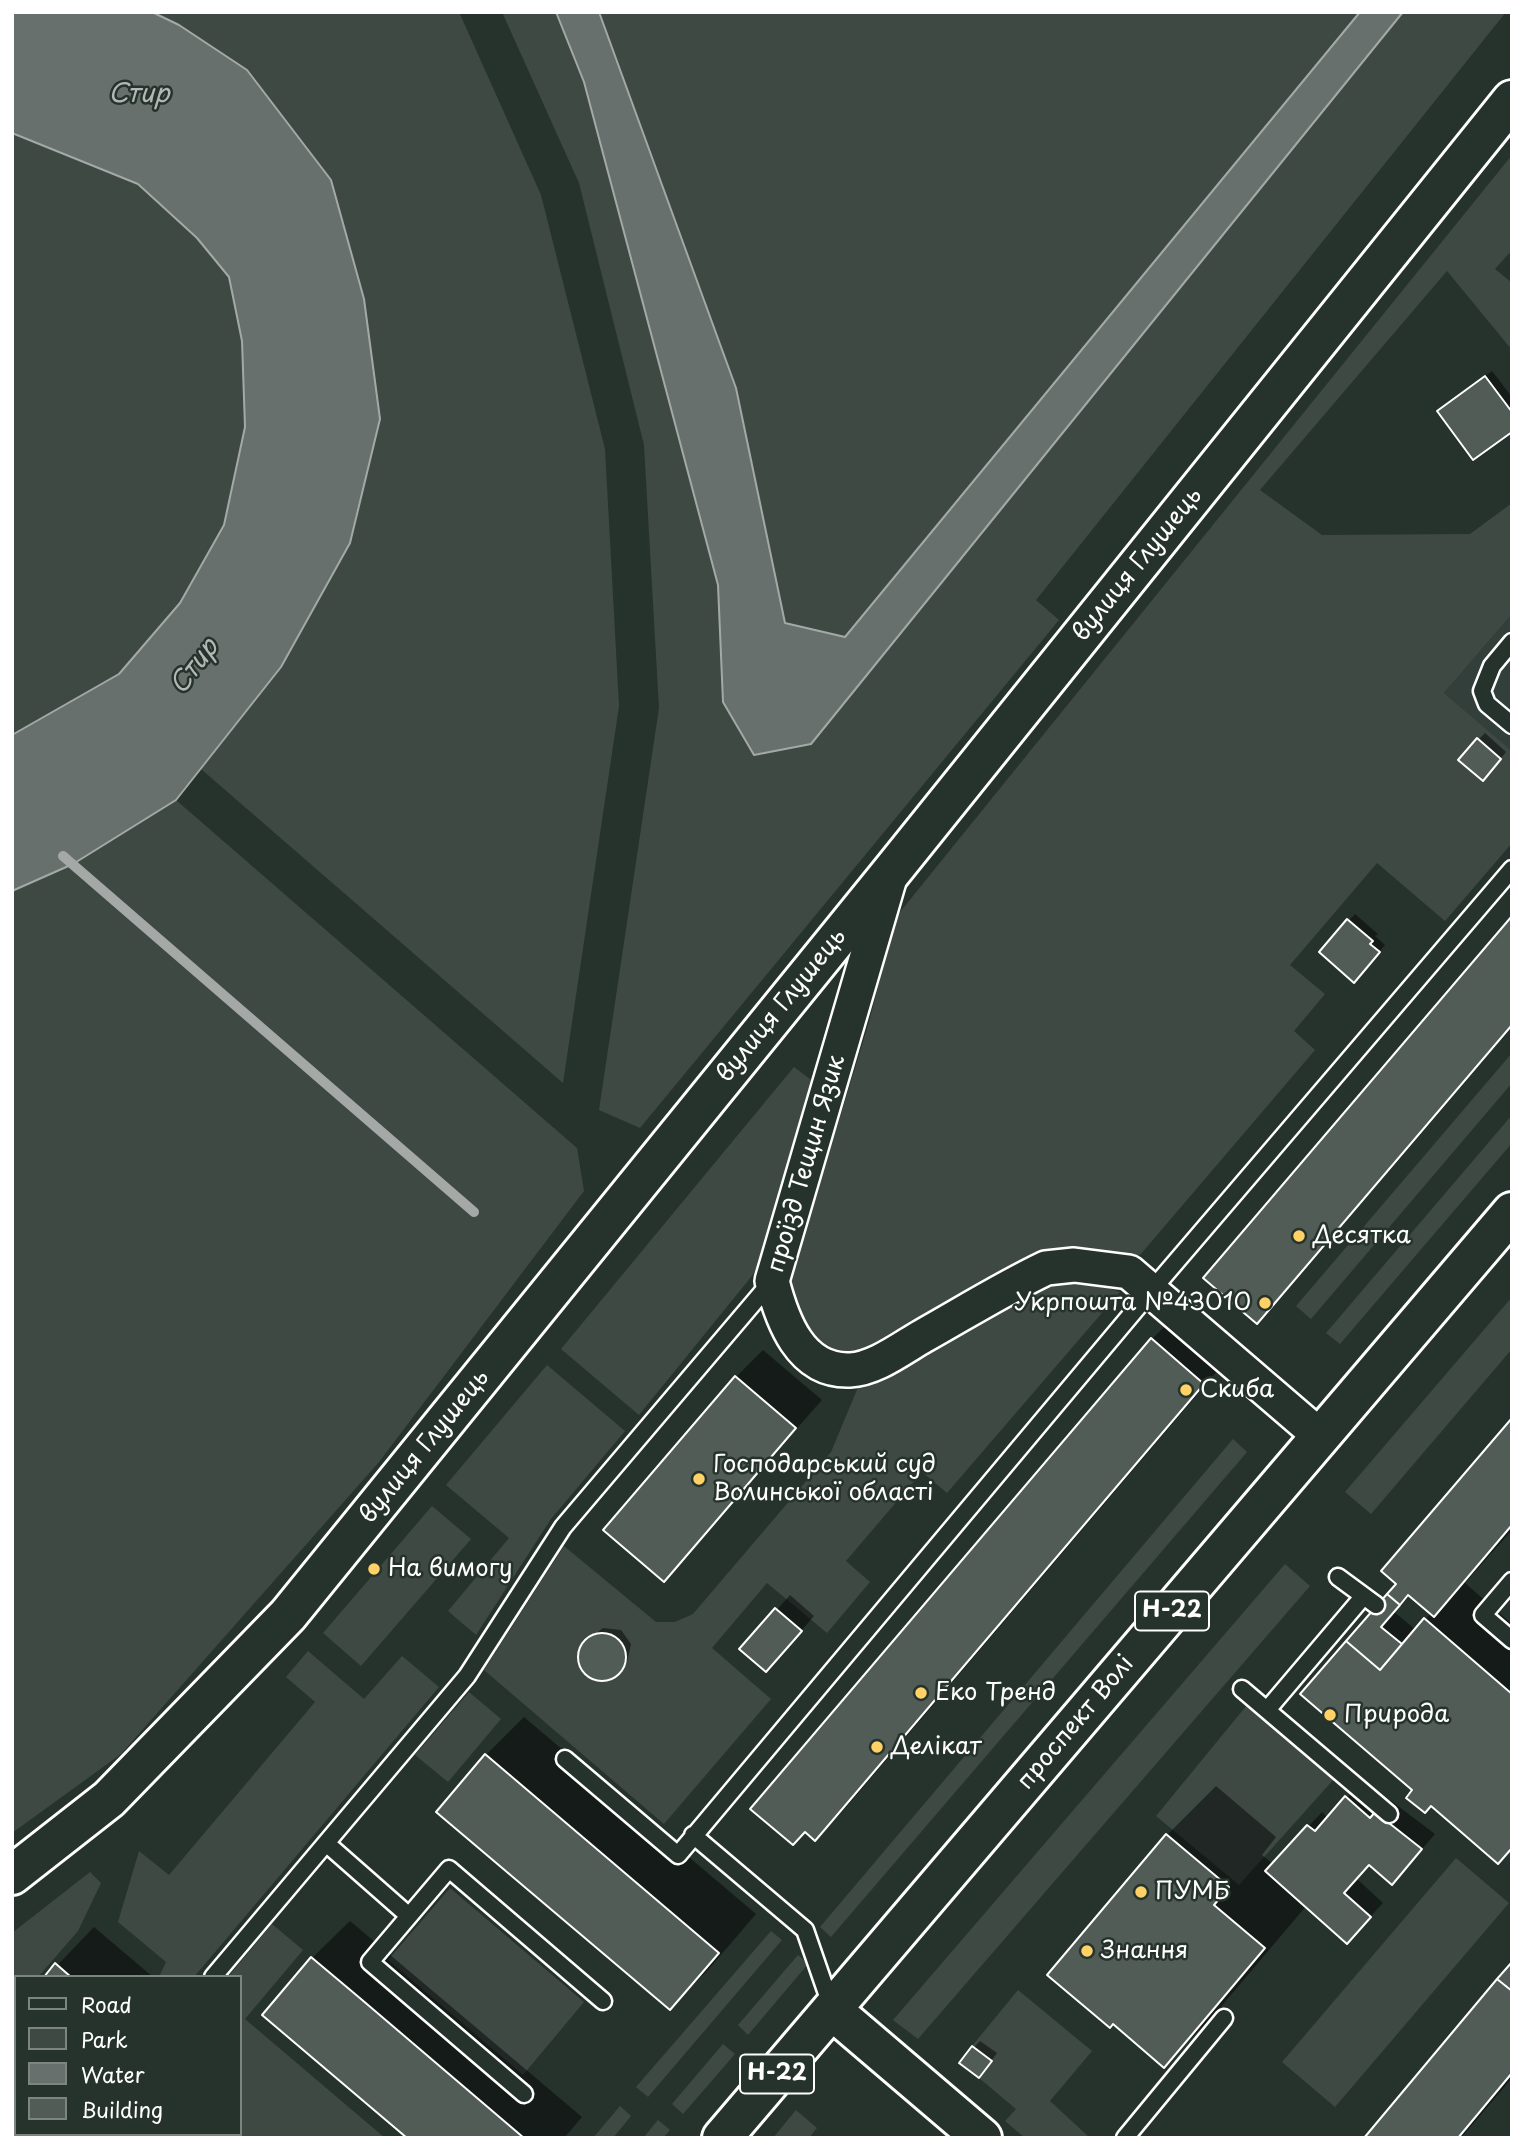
<!DOCTYPE html>
<html>
<head>
<meta charset="utf-8">
<style>
  body { margin:0 }
  #map { position:relative; width:1524px; height:2150px; overflow:hidden; background:#26332d; font-family:"Playpen Sans",sans-serif }
  canvas { display:block }
  .frame { position:absolute; inset:0; border:14px solid #fff; pointer-events:none }
  .legend { position:absolute; left:14px; top:1975px; width:228px; height:161px; box-sizing:border-box; background:#26332d; border:2px solid #7d8581; margin:0; padding:9px 12px; list-style:none; font-size:21px; color:#fff }
  .legend li { display:flex; align-items:center; gap:14px; height:35px }
  .legend b { width:35px; border:2px solid #7d8581 }
</style>
</head>
<body>
<div id="map">
<canvas width="1524" height="2150"></canvas>
<div class="frame"></div>
<ul class="legend">
<li><b style="height:9px;background:#26332d"></b>Road</li>
<li><b style="height:19px;background:#3e4944"></b>Park</li>
<li><b style="height:19px;background:#67706c"></b>Water</li>
<li><b style="height:19px;background:#515c57"></b>Building</li>
</ul>
</div>
<script>
const c = document.querySelector('canvas').getContext('2d');
c.lineJoin = 'round';
function paint(path, color) {
  c.fillStyle = color;
  c.fill(path, 'evenodd');
}
function strokePath(path, color, width, dash) {
  c.strokeStyle = color;
  c.lineWidth = width;
  c.lineCap = dash ? 'butt' : 'round';
  c.setLineDash(dash || []);
  c.stroke(path);
}
function label(font, color, halo, rows, align = 'center') {
  c.font = font + ' "Playpen Sans",sans-serif';
  c.lineWidth = 5;
  c.setLineDash([]);
  c.textBaseline = 'middle';
  c.strokeStyle = halo;
  c.fillStyle = color;
  for (const [text, x, y, turn = 0] of rows) {
    c.save();
    c.translate(x, y);
    c.rotate((+turn || 0) * Math.PI / 180);
    c.textAlign = isNaN(turn) ? turn : align;
    if (halo) c.strokeText(text, 0, 0);
    c.fillText(text, 0, 0);
    c.restore();
  }
}
const built = new Path2D(`
  M 1512,614 L 1512,751 L 1444,693 Z`);
const green = new Path2D(`
  M 152,12 L 459,12 L 541,195 L 605,449 L 619,706 L 563,1083 L 201,769 L 281,667 L 350,543 L 380,419 L 364,299 L 331,180 L 179,25 Z
  M 502,12 L 556,12 L 584,82 L 718,585 L 723,702 L 755,755 L 811,744 L 1403,12 L 1506,12 L 1036,600 L 1059,620 L 640,1128 L 599,1110 L 659,708 L 644,445 L 579,183 Z
  M 599,12 L 1360,12 L 846,637 L 785,624 L 736,388 Z
  M 12,133 L 138,184 L 197,238 L 229,277 L 242,341 L 245,427 L 224,525 L 180,603 L 119,674 L 12,735 Z
  M 1512,155 L 1512,250 L 1495,269 L 1512,283 L 1512,350 L 1447,271 L 1260,490 L 1322,535 L 1470,534 L 1512,503 L 1512,614 L 1444,693 L 1512,751 L 1512,843 L 1445,921 L 1377,863 L 1290,965 L 1325,994 L 1294,1031 L 1315,1050 L 1140,1255 L 1074,1248 L 1042,1252 L 862,1350 C 817,1362 799,1318 790,1281 L 869,1022 L 896,917 Z
  M 176,800 L 577,1148 L 584,1191 L 379,1462 L 121,1754 L 12,1833 L 12,891 L 73,864 Z
  M 1512,1053 L 1512,1083 L 1311,1319 L 1296,1306 Z
  M 794,1067 L 815,1083 L 760,1266 L 639,1415 L 561,1349 Z
  M 1512,1115 L 1512,1143 L 1340,1344 L 1326,1333 Z
  M 1075,1282 L 1096,1284 L 1120,1292 L 947,1493 L 922,1472 L 846,1561 L 870,1582 L 827,1633 L 767,1583 L 712,1648 L 771,1699 L 664,1824 L 484,1670 L 564,1546 L 656,1622 L 675,1622 L 693,1614 L 831,1452 L 859,1385 L 893,1373 L 1028,1296 L 1050,1285 Z
  M 1512,1297 L 1512,1349 L 1371,1514 L 1345,1492 Z
  M 547,1365 L 625,1431 L 551,1519 L 476,1635 L 448,1611 L 509,1538 L 446,1485 Z
  M 1233,1439 L 1247,1452 L 831,1937 L 820,1927 Z
  M 432,1506 L 471,1539 L 361,1666 L 323,1633 Z
  M 1285,1564 L 1310,1586 L 918,2039 L 893,2020 Z
  M 308,1651 L 364,1699 L 402,1656 L 439,1687 L 194,1977 L 159,1977 L 166,1962 L 118,1922 L 139,1851 L 169,1875 L 315,1702 L 286,1677 Z
  M 469,1692 L 501,1719 L 448,1782 L 415,1755 Z
  M 1247,1705 L 1334,1779 L 1239,1885 L 1156,1816 Z
  M 1456,1858 L 1509,1903 L 1335,2107 L 1282,2062 Z
  M 90,1872 L 101,1883 L 78,1931 L 38,1977 L 16,1977 L 16,2003 L 12,2007 L 12,1933 Z
  M 450,1888 L 584,2002 L 523,2075 L 388,1960 Z
  M 272,1924 L 303,1950 L 245,2019 L 385,2138 L 91,2138 L 94,2134 L 240,2134 L 240,1977 L 228,1977 Z
  M 771,1931 L 782,1940 L 648,2097 L 636,2087 Z
  M 798,1955 L 808,1964 L 748,2035 L 738,2025 Z
  M 1018,1990 L 1092,2051 L 1050,2101 L 1090,2138 L 1025,2138 L 1005,2121 L 1016,2109 L 979,2078 L 992,2060 L 972,2046 Z
  M 723,2044 L 735,2054 L 683,2114 L 672,2104 Z
  M 620,2106 L 631,2116 L 613,2138 L 593,2138 Z
  M 796,2110 L 817,2128 L 809,2138 L 773,2138 Z
  M 658,2120 L 670,2130 L 663,2138 L 643,2138 Z`);
const water = new Path2D(`
  M 12,12 L 152,12 L 179,25 L 247,70 L 331,180 L 364,299 L 380,419 L 350,543 L 281,667 L 176,800 L 73,864 L 12,891 L 12,735 L 119,674 L 180,603 L 224,525 L 245,427 L 242,341 L 229,277 L 197,238 L 138,184 L 12,133 Z
  M 556,12 L 599,12 L 736,388 L 785,623 L 845,637 L 1360,12 L 1403,12 L 811,744 L 754,755 L 723,702 L 718,585 L 584,82 Z`);
const shadow = new Path2D(`
  M 1492,371 L 1512,397 L 1512,430 L 1446,405 Z
  M 1485,733 L 1506,752 L 1489,773 L 1479,739 Z
  M 1355,914 L 1378,934 L 1375,936 L 1385,945 L 1360,974 L 1321,952 Z
  M 1512,919 L 1512,1027 L 1284,1294 L 1257,1321 Z
  M 1179,1312 L 1230,1356 L 842,1812 L 815,1838 L 1152,1339 Z
  M 763,1350 L 822,1400 L 664,1579 L 605,1530 L 736,1377 Z
  M 1512,1421 L 1512,1530 L 1465,1583 L 1512,1624 L 1512,1848 L 1415,1790 L 1302,1694 L 1398,1584 ZM 1409,1593 L 1432,1612 L 1416,1630 L 1393,1611 Z
  M 790,1595 L 814,1616 L 779,1656 L 742,1649 Z
  M 603,1628 L 621,1630 L 631,1644 L 627,1662 L 613,1676 L 594,1678 L 582,1667 L 580,1652 L 589,1639 Z
  M 524,1717 L 756,1914 L 708,1970 L 670,2008 L 486,1755 Z
  M 1360,1784 L 1385,1806 L 1390,1800 L 1435,1834 L 1405,1869 L 1370,1863 L 1356,1878 L 1383,1903 L 1360,1928 L 1307,1905 L 1213,2016 L 1164,2066 L 1167,1835 L 1216,1786 L 1276,1837 L 1262,1855 L 1273,1864 L 1322,1812 L 1328,1818 Z
  M 350,1921 L 582,2117 L 564,2138 L 410,2138 L 312,1958 Z
  M 94,1927 L 153,1977 L 46,1977 Z
  M 1512,1965 L 1512,2078 L 1461,2138 L 1366,2138 Z
  M 16,2013 L 16,2134 L 27,2138 L 12,2138 L 12,2017 Z
  M 980,2041 L 997,2053 L 985,2069 L 974,2047 Z
  M 168,2134 L 188,2134 L 192,2138 L 164,2138 Z`);
const stream = new Path2D(`
  M 63,856 L 474,1212`);
const building = new Path2D(`
  M 1485,376 L 1512,412 L 1512,432 L 1473,460 L 1437,411 Z
  M 1477,738 L 1501,759 L 1483,781 L 1458,760 Z
  M 1512,916 L 1512,1025 L 1257,1324 L 1203,1278 Z
  M 1347,919 L 1373,941 L 1370,944 L 1380,952 L 1354,983 L 1319,952 Z
  M 1151,1338 L 1204,1384 L 815,1841 L 805,1832 L 793,1845 L 750,1809 Z
  M 735,1376 L 796,1428 L 664,1582 L 603,1530 Z
  M 1512,1418 L 1512,1525 L 1434,1617 L 1408,1595 L 1400,1605 L 1387,1594 L 1396,1584 L 1381,1571 Z
  M 1387,1594 L 1400,1605 L 1381,1627 L 1402,1644 L 1380,1670 L 1346,1641 Z
  M 775,1608 L 802,1631 L 766,1672 L 739,1649 Z
  M 1424,1618 L 1512,1694 L 1512,1848 L 1498,1864 L 1431,1806 L 1425,1813 L 1406,1798 L 1412,1790 L 1300,1694 L 1346,1641 L 1380,1670 Z
  M578 1657a24 24 0 1 1 48 0a24 24 0 1 1-48 0Z
  M 485,1754 L 719,1953 L 670,2010 L 436,1812 Z
  M 1345,1796 L 1370,1818 L 1375,1812 L 1422,1849 L 1392,1885 L 1369,1865 L 1344,1893 L 1371,1917 L 1347,1944 L 1265,1871 L 1307,1825 L 1315,1831 Z
  M 1166,1834 L 1229,1887 L 1214,1905 L 1265,1948 L 1164,2068 L 1113,2024 L 1110,2028 L 1047,1975 Z
  M 311,1957 L 361,1999 L 524,2138 L 407,2138 L 262,2015 Z
  M 1512,1962 L 1512,1991 L 1497,1979 Z
  M 55,1963 L 71,1977 L 44,1977 Z
  M 1497,1979 L 1512,1991 L 1512,2073 L 1458,2138 L 1364,2138 Z
  M 16,2010 L 16,2129 L 12,2133 L 12,2014 Z
  M 972,2046 L 992,2061 L 979,2078 L 959,2063 Z`);
const service = new Path2D(`
  M 1512,642 L 1492,666 L 1482,691 L 1487,704 L 1512,725
  M 1338,1577 L 1376,1605
  M 1512,1581 L 1483,1615 L 1512,1640
  M 1242,1689 L 1389,1814
  M 1267,1710 L 1362,1598
  M 565,1759 L 678,1855 L 1151,1291 L 1512,869
  M 693,1835 L 805,1930 L 832,2008
  M 326,1843 L 409,1916
  M 213,1977 L 467,1676 L 563,1527 L 772,1281
  M 524,2094 L 370,1962 L 449,1869 L 603,2001
  M 76,2138 L 79,2134
  M 1125,2138 L 1224,2018`);
const minor = new Path2D(`
  M 891,874 L 772,1281 C 782,1320 800,1372 850,1370 C 875,1369 902,1348 923,1336 C 964,1313 1004,1288 1046,1268 L 1074,1265 L 1129,1272 L 1321,1437`);
const tertiary = new Path2D(`
  M 12,1875 L 109,1799 L 288,1615 L 892,871 L 1512,100
  M 832,2010 L 982,2138`);
const primary = new Path2D(`
  M 722,2138 L 1512,1212`);
const markers = [
  [1299,1236,7,"#ffd166"],
  [1265,1303,7,"#ffd166"],
  [1186,1390,7,"#ffd166"],
  [699,1479,7,"#ffd166"],
  [374,1569,7,"#ffd166"],
  [921,1693,7,"#ffd166"],
  [1330,1715,7,"#ffd166"],
  [877,1747,7,"#ffd166"],
  [1141,1892,7,"#ffd166"],
  [1087,1951,7,"#ffd166"]
];
const shields = [
  [1172,1611,74],
  [777,2074,74]
];
const shieldNames = [
  ["Н-22",1172,1611],
  ["Н-22",777,2074]
];
const streetNames = [
  ["вулиця Глушець",1138,565,-51],
  ["вулиця Глушець",782,1006,-51],
  ["проїзд Тещин Язик",807,1164,-74],
  ["вулиця Глушець",425,1447,-51],
  ["проспект Волі",1076,1723,-50]
];
const poiNames = [
  ["Десятка",1313,1236],
  ["Укрпошта №43010",1251,1303,"right"],
  ["Скиба",1200,1390],
  ["Господарський суд",713,1465],
  ["Волинської області",713,1493],
  ["На вимогу",388,1569],
  ["Еко Тренд",935,1693],
  ["Природа",1344,1715],
  ["Делікат",891,1747],
  ["ПУМБ",1155,1892],
  ["Знання",1101,1951]
];
const waterNames = [
  ["Стир",139,95],
  ["Стир",195,667,-53]
];
paint(built, '#333f3a');
paint(green, '#3e4944');
paint(water, '#67706c');
strokePath(water, '#a4a9a7', 2);
paint(shadow, '#0007');
strokePath(stream, '#a4a9a7', 10);
paint(building, '#515c57');
strokePath(building, '#fff', 2);
strokePath(service, '#fff', 21);
strokePath(minor, '#fff', 38);
strokePath(tertiary, '#fff', 44);
strokePath(primary, '#fff', 44);
strokePath(service, '#26332d', 16);
strokePath(minor, '#26332d', 33);
strokePath(tertiary, '#26332d', 38);
strokePath(primary, '#26332d', 38);
for (const [x, y, r, color] of markers) {
  const dot = new Path2D();
  dot.arc(x, y, r, 0, 2 * Math.PI);
  c.fillStyle = color;
  c.fill(dot);
  strokePath(dot, '#26332d', 2.5);
}
for (const [x, y, w] of shields) {
  const box = new Path2D();
  box.roundRect(x - w / 2, y - 19.5, w, 39, 5);
  c.fillStyle = '#26332d';
  c.fill(box);
  strokePath(box, '#fff', 2);
}
label('bold 23px', '#fff', null, shieldNames);
label('24px', '#fff', '#26332d', streetNames);
label('24px', '#fff', '#26332d', poiNames, 'left');
label('italic 26px', '#b3b8b6', '#26332d', waterNames);
</script>
</body>
</html>
